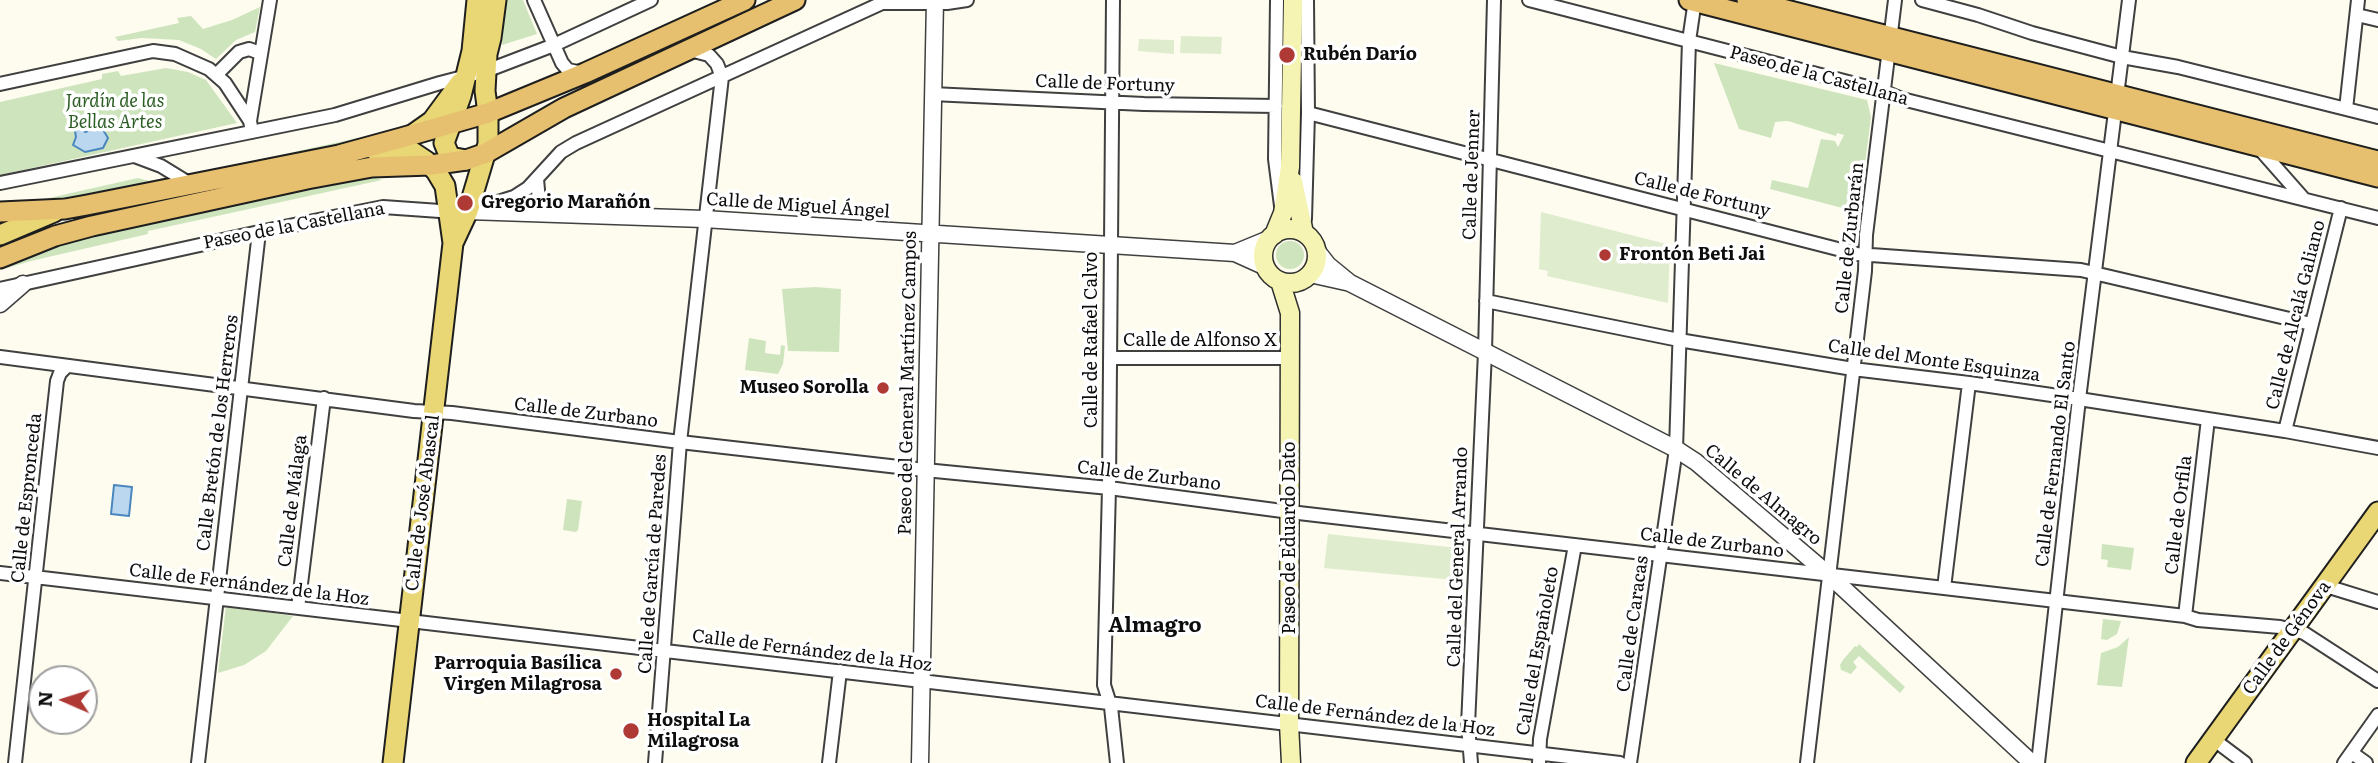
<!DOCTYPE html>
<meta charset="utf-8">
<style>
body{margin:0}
#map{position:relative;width:2378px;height:763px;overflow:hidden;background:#fdfcef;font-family:Literata,serif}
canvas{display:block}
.north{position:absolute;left:28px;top:665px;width:70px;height:70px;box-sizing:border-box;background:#fff;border:2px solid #9e9e9e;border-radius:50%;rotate:273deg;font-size:19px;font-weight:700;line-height:28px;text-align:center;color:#0d0d0d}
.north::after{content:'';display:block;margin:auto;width:24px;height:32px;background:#ae3935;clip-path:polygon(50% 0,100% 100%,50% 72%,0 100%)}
</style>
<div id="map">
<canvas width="2378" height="763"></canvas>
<div class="north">N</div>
</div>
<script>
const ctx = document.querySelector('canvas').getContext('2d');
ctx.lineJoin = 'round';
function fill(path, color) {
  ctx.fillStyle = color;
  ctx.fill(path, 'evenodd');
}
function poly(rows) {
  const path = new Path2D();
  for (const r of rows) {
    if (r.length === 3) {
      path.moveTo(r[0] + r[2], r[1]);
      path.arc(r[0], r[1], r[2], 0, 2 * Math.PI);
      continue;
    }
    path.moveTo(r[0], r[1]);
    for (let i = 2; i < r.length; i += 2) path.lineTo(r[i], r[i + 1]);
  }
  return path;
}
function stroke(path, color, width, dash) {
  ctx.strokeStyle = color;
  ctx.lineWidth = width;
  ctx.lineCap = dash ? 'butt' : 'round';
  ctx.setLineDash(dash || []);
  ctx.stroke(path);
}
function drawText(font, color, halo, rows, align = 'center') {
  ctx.font = font + ' Literata,serif';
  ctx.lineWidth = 7;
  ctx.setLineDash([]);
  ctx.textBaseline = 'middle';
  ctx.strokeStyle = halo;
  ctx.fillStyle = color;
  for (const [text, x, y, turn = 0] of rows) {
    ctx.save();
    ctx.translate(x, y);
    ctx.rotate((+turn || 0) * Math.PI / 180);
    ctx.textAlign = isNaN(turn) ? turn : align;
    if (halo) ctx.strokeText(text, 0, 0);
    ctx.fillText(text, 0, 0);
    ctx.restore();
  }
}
fill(poly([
 [504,0,523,0,537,34,502,45],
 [260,7,255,32,236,40,216,59,201,49,179,40,142,38,118,41,115,37,179,23,177,18,191,16,203,29,232,20],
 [1714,63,1867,100,1871,117,1855,242,1845,239,1850,210,1770,189,1772,180,1808,188,1821,139,1835,141,1838,147,1844,135,1837,133,1836,136,1788,121,1775,122,1771,138,1739,129],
 [166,68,188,72,206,80,237,123,0,175,0,102,102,79,102,74,118,71,121,76],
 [390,131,390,135,201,175,192,174],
 [368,176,382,180,148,231,148,234,31,261,4,269,50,247,69,242,207,209],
 [169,177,172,179,66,200,40,200,138,178,149,181],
 [1290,255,14],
 [815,287,841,289,839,352,788,351,782,289],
 [749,338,766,341,765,353,780,355,781,345,785,346,783,364,778,374,745,370],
 [567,499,582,501,578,530,576,532,563,530],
 [2102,544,2134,548,2131,570,2107,567,2108,560,2101,559],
 [226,606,293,616,266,651,244,665,218,673],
 [2103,619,2121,621,2117,634,2107,640,2101,639],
 [2129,637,2122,687,2097,685,2101,653,2118,647],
 [1859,644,1905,687,1900,693,1859,656,1853,662,1857,667,1851,674,1841,670,1840,665,1843,660,1855,646,1857,647]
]), '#cee4bd');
fill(poly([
 [1181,36,1222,37,1221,54,1180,53],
 [1139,39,1174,40,1174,54,1138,51],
 [1541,212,1670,245,1668,303,1547,276,1548,271,1539,269],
 [1328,534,1458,548,1455,580,1324,568]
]), '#dfeccd');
const water = poly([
 [94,117,99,118,103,123,102,128,108,138,103,148,85,152,73,145,76,137,75,131,80,126,85,132,91,130,94,117],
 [114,485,132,487,129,516,111,514,114,485]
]);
fill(water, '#bad7ef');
stroke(water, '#4986be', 2);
const minor = poly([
 [534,0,562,63,568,70,583,73],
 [1113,0,1109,488,1104,685,1111,707,1117,763],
 [1277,0,1275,159,1281,206],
 [1529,0,1883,91,1902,99,2378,218],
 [1922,0,1978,15,2032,33,2122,57,2178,67,2378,117],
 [2357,15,2378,20],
 [218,77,220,71,239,52,249,49,260,53],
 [0,84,153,51,175,54,209,69,225,83,250,121,252,132],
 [932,94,1144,104,1276,106],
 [2346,109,2358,0],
 [1308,113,1857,254,2081,270,2311,324],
 [250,121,270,0],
 [2258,147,2303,198],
 [137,157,161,166,192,185],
 [537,179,539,201,563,212],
 [0,183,335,115,440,83,486,71,554,45,651,0],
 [479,208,514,197,528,188,561,152,576,143,882,3,947,3,967,0],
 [1305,219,1308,113,1307,0],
 [0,289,259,232,383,207,454,212],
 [1486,301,1679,340,1853,369,1969,383,2079,399,2285,431,2378,448],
 [0,357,414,411,452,413,680,442,925,470,1109,488,1290,512,2185,616,2198,620,2280,627,2304,633,2378,681],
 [1110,358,1290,358],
 [2285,431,2341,208],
 [0,573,1620,763],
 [2326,586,2378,602],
 [1944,588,1969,383],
 [298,608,324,398],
 [2185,616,2208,419],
 [2213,739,2245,763],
 [2352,753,2366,763],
 [15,763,57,381,60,373,67,366],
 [198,763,259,232],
 [655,763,680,442,722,77,717,64,709,55,690,50],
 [829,763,840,671],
 [1471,763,1468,725,1485,352,1494,0],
 [1539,763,1540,739,1575,545],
 [1630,763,1676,449,1689,41,1695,0],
 [1807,763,1865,271,1866,235,1895,0],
 [2038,763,2079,399,2129,0],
 [2344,763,2378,715]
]);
const tertiary = poly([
 [468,211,704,219,1235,253,1266,267],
 [1317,251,1328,265,1350,283,1676,449,1696,462,1829,575,2032,763],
 [1235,253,1269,239],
 [1310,274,1346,282],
 [0,304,23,284],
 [920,763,935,0]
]);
const secondary = poly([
 [1293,181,1304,233],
 [1290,256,27],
 [1274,235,1283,213,1290,167,1293,0],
 [1280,281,1290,313,1289,724,1291,763]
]);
const primary = poly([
 [415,133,432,121,460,83],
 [375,150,398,148,411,151,426,161,436,171,445,186,453,243,393,763],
 [466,160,450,157,444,143,461,96,472,51,477,0],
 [0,235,54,212],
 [453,243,468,211,488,144,488,113,485,91,487,54,491,38,496,0],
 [2196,763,2378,512]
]);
const trunk = poly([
 [1689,0,2378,177],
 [1747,0,2378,161],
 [0,212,65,209,87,205,339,155,401,138,488,113,585,73,745,0],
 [0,258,55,236,92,226,307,179,372,167,431,165,466,160,486,153,564,108,795,0]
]);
stroke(minor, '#404040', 16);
stroke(tertiary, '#404040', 19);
stroke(secondary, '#2f2f2f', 21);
stroke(primary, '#1e1e1e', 23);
stroke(trunk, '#1e1e1e', 23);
stroke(minor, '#fff', 12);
stroke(tertiary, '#fff', 16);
stroke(secondary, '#f6f4b2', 18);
stroke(primary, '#e9d674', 19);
stroke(trunk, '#e6c06e', 19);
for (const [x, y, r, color] of [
 [1287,55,9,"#ae3935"],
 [465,203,9,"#ae3935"],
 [1605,255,7,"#ae3935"],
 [883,388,7,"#ae3935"],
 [616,674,7,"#ae3935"],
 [631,731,9,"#ae3935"]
]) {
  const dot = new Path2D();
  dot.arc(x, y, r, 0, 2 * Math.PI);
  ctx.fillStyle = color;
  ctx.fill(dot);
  stroke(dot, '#fff', 2.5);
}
drawText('bold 18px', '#0d0d0d', '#fff', [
 ["Rubén Darío",1303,55],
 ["Gregorio Marañón",481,203],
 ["Frontón Beti Jai",1619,255],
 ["Museo Sorolla",869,388,"right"],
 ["Parroquia Basílica",602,664,"right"],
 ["Virgen Milagrosa",602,685,"right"],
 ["Hospital La",647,721],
 ["Milagrosa",647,742]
], 'left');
drawText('18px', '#0d0d0d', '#fff', [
 ["Paseo de la Castellana",1819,76,15],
 ["Calle de Fortuny",1105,84,2],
 ["Calle de Jenner",1472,175,-88],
 ["Calle de Fortuny",1702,195,14],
 ["Calle de Miguel Ángel",798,206,4],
 ["Paseo de la Castellana",294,226,-11],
 ["Calle de Zurbarán",1850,238,-84],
 ["Calle de Alcalá Galiano",2296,315,-76],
 ["Calle de Rafael Calvo",1092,340,-90],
 ["Calle de Alfonso X",1200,341],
 ["Calle del Monte Esquinza",1934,361,8],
 ["Paseo del General Martínez Campos",908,383,-89],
 ["Calle de Zurbano",586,413,7],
 ["Calle Bretón de los Herreros",218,433,-83],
 ["Calle de Fernando El Santo",2056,454,-83],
 ["Calle de Zurbano",1149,476,7],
 ["Calle de Almagro",1763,495,40],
 ["Calle de Espronceda",27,498,-84],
 ["Calle de Málaga",293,501,-83],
 ["Calle de José Abascal",423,503,-83],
 ["Calle de Orfila",2179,515,-83],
 ["Paseo de Eduardo Dato",1290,538,-90],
 ["Calle de Zurbano",1712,543,7],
 ["Calle del General Arrando",1458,557,-88],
 ["Calle de García de Paredes",653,564,-86],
 ["Calle de Fernández de la Hoz",249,585,7],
 ["Calle de Caracas",1633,624,-82],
 ["Calle de Génova",2287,638,-54],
 ["Calle de Fernández de la Hoz",812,651,7],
 ["Calle del Españoleto",1538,651,-80],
 ["Calle de Fernández de la Hoz",1375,716,7]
]);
drawText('italic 18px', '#2c5e25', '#fff', [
 ["Jardín de las",115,102],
 ["Bellas Artes",115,123]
]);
drawText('bold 21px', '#0d0d0d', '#fff', [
 ["Almagro",1155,626]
]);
</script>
